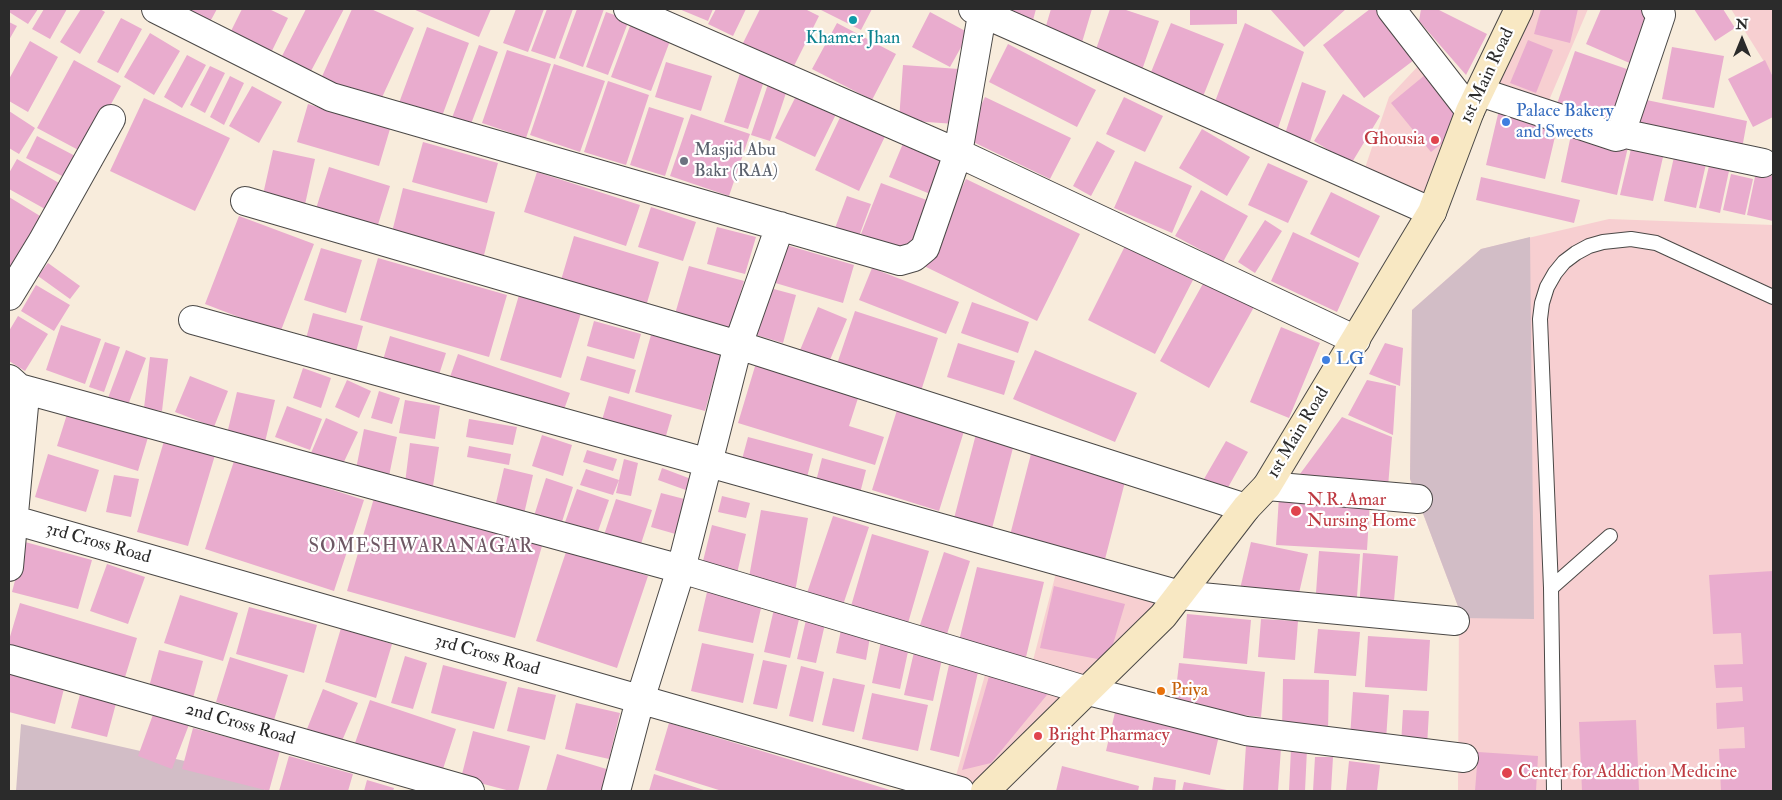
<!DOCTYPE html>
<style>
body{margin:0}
#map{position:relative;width:1782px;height:800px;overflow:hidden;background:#f8ecdc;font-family:"IM FELL Double Pica",serif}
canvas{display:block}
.frame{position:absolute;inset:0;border:10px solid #2b2b2b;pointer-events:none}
.north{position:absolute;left:1717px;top:15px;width:50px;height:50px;-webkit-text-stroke:4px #fff;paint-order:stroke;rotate:0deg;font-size:14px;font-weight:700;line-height:20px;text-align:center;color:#2b2b2b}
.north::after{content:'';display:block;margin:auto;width:18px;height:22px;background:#2b2b2b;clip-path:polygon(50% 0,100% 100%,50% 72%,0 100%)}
</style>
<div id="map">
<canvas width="1782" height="800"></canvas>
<div class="frame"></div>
<div class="north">N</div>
</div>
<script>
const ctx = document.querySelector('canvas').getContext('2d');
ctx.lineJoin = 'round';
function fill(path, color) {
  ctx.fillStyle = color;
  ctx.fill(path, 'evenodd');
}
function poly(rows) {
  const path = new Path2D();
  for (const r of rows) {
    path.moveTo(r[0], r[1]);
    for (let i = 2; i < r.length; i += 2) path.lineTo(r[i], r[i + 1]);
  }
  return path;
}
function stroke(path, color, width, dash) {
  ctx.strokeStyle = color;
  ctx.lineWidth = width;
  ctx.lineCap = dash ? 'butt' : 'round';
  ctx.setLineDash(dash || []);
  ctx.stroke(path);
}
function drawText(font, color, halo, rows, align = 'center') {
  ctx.font = font + ' "IM FELL Double Pica",serif';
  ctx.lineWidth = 4.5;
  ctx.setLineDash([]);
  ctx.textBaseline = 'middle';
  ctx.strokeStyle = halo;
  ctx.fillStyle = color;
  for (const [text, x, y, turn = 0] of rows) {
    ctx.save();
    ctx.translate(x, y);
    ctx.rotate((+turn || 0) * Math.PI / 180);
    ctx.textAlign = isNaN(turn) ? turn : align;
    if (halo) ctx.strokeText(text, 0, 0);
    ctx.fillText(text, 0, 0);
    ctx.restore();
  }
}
fill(poly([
 [1532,9,1588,9,1547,105,1496,86],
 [1731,9,1773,9,1773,76],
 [1420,64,1464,113,1429,205,1364,171,1389,97],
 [1609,219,1773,225,1773,791,1458,791,1459,609,1410,479,1412,310,1481,249],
 [1056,573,1167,603,1087,682,1032,664],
 [987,668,1075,691,979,784,955,779]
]), '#f7cfd1');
fill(poly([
 [1530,237,1534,619,1459,618,1459,609,1410,479,1412,310,1481,249],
 [21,724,260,778,265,791,16,791]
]), '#d2bdc6');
fill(poly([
 [9,9,38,9,28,24,9,12],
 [44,9,67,9,50,39,32,29],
 [81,9,100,9,105,12,80,54,60,42],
 [164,9,217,9,205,31],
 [242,9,269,9,288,18,267,61,226,41],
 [306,9,344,9,311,71,282,56],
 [352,9,371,9,414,28,378,106,320,81],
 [413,9,491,9,479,37],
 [516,9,544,9,528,52,503,43],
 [547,9,573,9,555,59,531,51],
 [577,9,604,9,583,67,559,58],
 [679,9,713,9,708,21],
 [716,9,746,9,733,36,708,24],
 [760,9,805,9,819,16,792,70,742,45],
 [819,9,872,9,861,30],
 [1001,9,1036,9,1032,24],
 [1051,9,1092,9,1080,49,1042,39],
 [1110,9,1123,9,1159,21,1142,70,1094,55],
 [1190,9,1237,9,1237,24,1190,25],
 [1270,9,1346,9,1304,47],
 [1370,9,1380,9,1418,57,1364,98,1323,45],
 [1421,9,1437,9,1487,34,1466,75,1419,21],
 [1541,9,1578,9,1570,43,1534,34],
 [1601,9,1655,9,1641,68,1586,44],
 [1694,9,1723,9,1735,28,1715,41],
 [606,12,629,20,608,75,586,67],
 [930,12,969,33,950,67,912,47],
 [121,18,142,29,118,73,97,62],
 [9,22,17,26,9,40],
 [837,23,896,54,872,100,812,69],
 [1171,23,1224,44,1200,104,1147,82],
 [1245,23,1304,52,1275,137,1211,112],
 [630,26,670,41,651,91,611,77],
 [427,27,469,43,441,119,399,103],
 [150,33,180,51,154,95,124,77],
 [1528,40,1553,50,1536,93,1510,83],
 [30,41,58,57,28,112,9,101,9,79],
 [1008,44,1096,90,1077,127,989,82],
 [479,45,498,52,468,132,449,126],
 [1672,47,1724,56,1714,108,1662,99],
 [507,50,551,64,526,138,482,123],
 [1575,51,1644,75,1626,128,1557,104],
 [187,55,206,65,182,108,164,97],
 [74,60,121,86,84,153,37,128],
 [1765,60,1773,77,1773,117,1753,127,1728,79],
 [666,62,712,76,701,111,655,97],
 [554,64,605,81,580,152,530,135],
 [903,65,959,69,955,124,899,120],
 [210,66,225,73,205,113,190,105],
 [742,67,766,75,748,129,724,122],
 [1425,75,1466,124,1431,152,1391,103],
 [230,76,244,83,224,125,210,117],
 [770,78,789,84,770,141,751,135],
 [608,81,649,95,626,165,584,152],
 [1302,82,1326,91,1308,148,1283,140],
 [252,86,282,102,259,143,229,126],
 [800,88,839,108,815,157,775,138],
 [1343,94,1380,116,1351,164,1314,141],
 [985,97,1071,138,1050,179,965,138],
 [1124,97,1163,116,1145,152,1106,134],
 [144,98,230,138,195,211,110,171],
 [1637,98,1747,121,1741,154,1631,132],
 [308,104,390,129,379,166,297,142],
 [649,107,684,118,665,176,630,165],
 [844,109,888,130,859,191,815,170],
 [1499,110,1558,124,1545,179,1486,165],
 [9,111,35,128,19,154,9,148],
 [691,114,750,134,729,196,670,176],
 [1202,129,1250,157,1227,196,1179,168],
 [1571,135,1628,147,1617,195,1561,182],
 [37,136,79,158,68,179,26,158],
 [904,141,950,159,935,196,889,177],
 [1097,141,1115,151,1091,196,1073,186],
 [423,142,498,163,487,203,412,182],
 [1631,149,1663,157,1653,201,1620,195],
 [273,150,315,159,304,209,262,199],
 [1674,157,1706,164,1696,208,1664,201],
 [17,159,59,183,45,209,9,189,9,173],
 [1135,161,1192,186,1172,233,1114,208],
 [1268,163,1308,181,1288,223,1248,205],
 [1709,166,1729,171,1720,213,1699,208],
 [329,167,390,186,376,231,315,212],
 [537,172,640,205,626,246,524,212],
 [1756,172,1773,176,1773,221,1747,215],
 [1731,174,1753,179,1745,215,1723,210],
 [1481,177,1580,200,1574,223,1476,200],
 [966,179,1080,234,1037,321,924,266],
 [881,183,932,202,912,253,861,234],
 [403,188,495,212,482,263,390,240],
 [1201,190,1248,216,1223,262,1175,236],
 [1331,192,1380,216,1359,258,1310,234],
 [847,196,871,204,858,239,834,231],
 [9,197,45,219,12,271,9,269],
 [651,207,696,222,683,261,638,247],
 [239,216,314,244,280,333,205,304],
 [1265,220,1282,231,1255,273,1238,262],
 [717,227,756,237,745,274,707,264],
 [1293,232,1359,263,1337,312,1271,281],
 [574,236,659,262,644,313,559,287],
 [783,244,854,265,843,303,772,282],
 [1125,246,1193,280,1155,354,1088,320],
 [321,248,362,260,346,313,304,300],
 [378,258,507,295,489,357,360,320],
 [48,263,80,286,70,299,38,276],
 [689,266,744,281,730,329,675,314],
 [872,268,959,302,946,334,859,300],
 [1205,280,1254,307,1209,388,1160,361],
 [36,285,70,305,54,331,21,311],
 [770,288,796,295,783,343,756,335],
 [519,295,581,313,561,378,500,360],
 [972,302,1029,322,1018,353,961,333],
 [818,307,847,319,827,367,798,355],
 [855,311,938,338,921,391,837,364],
 [313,313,363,326,354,359,304,346],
 [18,316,48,334,25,371,9,361,9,331],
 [594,321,641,334,634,359,587,346],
 [61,325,101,339,85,384,46,370],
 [1281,327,1320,343,1289,418,1250,402],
 [651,335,721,354,705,411,635,392],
 [390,336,446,353,436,384,381,367],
 [105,342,120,347,104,392,89,387],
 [958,343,1015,361,1004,395,947,377],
 [1385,343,1403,348,1400,386,1369,374],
 [126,350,146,358,128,405,108,398],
 [1035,350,1137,393,1115,442,1013,399],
 [458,354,570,393,562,415,450,377],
 [587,356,636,370,629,394,580,380],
 [150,357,168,359,162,411,144,408],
 [756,363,859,395,849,426,884,437,875,465,738,423],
 [303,368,331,378,321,408,293,398],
 [190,376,228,391,214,427,175,412],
 [347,380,371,391,359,418,335,407],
 [1367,380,1396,386,1393,435,1348,415],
 [379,391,400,398,392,424,371,418],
 [237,392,275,400,265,442,227,434],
 [609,396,672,415,663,446,600,427],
 [405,400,440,406,435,439,399,433],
 [287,406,322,419,310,450,275,437],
 [898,407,965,428,939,511,872,490],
 [69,408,149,434,138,471,57,446],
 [1342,417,1392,437,1388,487,1297,478],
 [326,418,358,432,342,466,311,453],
 [469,419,517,427,513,445,466,437],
 [364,429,397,437,389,476,356,469],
 [976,434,1014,444,989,540,951,530],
 [542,435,572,445,563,476,532,466],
 [748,437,813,454,806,481,741,463],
 [164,441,215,455,188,546,137,532],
 [1226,441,1248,452,1226,491,1204,479],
 [410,443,439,447,433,486,405,483],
 [469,446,511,454,509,465,467,457],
 [587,450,617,459,613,471,583,462],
 [1032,450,1127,474,1104,563,1009,539],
 [48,454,99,470,86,512,35,497],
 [235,458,364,500,334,591,205,549],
 [822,458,866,470,859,497,815,485],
 [624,459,638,463,631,496,616,493],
 [504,468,533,475,524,514,495,507],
 [662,468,699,482,694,493,658,480],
 [586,469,619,480,613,495,580,485],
 [114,475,139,479,131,517,106,512],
 [546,478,573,487,561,525,534,516],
 [577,489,609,500,596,537,564,525],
 [661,493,696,502,686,537,651,527],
 [722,496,750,503,746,518,718,512],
 [1279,496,1370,501,1367,550,1276,545],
 [374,498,542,546,515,638,347,591],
 [616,499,652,510,640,547,604,535],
 [761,510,808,518,795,592,748,583],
 [833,516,869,527,843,605,807,593],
 [712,525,746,534,736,578,701,569],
 [872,534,929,551,906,630,849,613],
 [25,542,92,560,78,609,12,592],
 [1251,542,1308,554,1297,602,1240,589],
 [567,549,648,576,617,668,536,641],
 [1319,551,1360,554,1356,610,1315,607],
 [944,552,970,561,947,634,920,625],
 [1363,553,1398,556,1393,612,1359,609],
 [107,564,145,577,128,624,90,611],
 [977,567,1044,582,1026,657,959,641],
 [1773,571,1773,791,1721,791,1719,749,1745,748,1744,727,1717,729,1716,703,1743,701,1742,687,1716,688,1714,665,1743,664,1741,633,1713,634,1709,575],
 [1054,586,1125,604,1108,661,1040,648],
 [707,592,762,604,753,643,698,631],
 [180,595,238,613,223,661,164,643],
 [20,603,137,638,122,687,9,653,9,640],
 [249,607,317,625,304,673,236,654],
 [774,609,800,615,790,658,764,652],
 [1187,614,1251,620,1247,664,1183,658],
 [1261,619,1298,621,1295,660,1258,657],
 [806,620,825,624,816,663,797,659],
 [341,628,392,644,376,698,325,682],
 [1318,629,1360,632,1356,676,1314,673],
 [841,630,870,637,866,660,836,653],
 [1368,636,1430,640,1427,691,1365,687],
 [881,641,909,647,900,689,872,683],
 [702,643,754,654,743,703,691,691],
 [159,650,203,661,193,698,149,687],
 [914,652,942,659,933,701,904,695],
 [405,656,427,663,413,709,391,703],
 [230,657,288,675,274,720,216,702],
 [763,660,787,665,777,709,753,704],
 [1179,663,1265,672,1261,717,1174,708],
 [443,665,507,682,494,729,431,713],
 [949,665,978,672,959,757,930,750],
 [801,666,824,672,813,722,789,716],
 [11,667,66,681,55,724,9,712,9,676],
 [990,673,1051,690,991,763,962,770],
 [833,678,865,685,854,732,822,725],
 [1283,679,1329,680,1328,732,1282,730],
 [82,687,118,696,107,737,71,728],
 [518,687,556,695,545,740,507,731],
 [323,689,358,703,339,748,305,734],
 [1353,692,1389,695,1386,740,1350,738],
 [872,693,928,705,918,751,862,739],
 [370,700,456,729,442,772,355,743],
 [576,703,620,713,609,759,565,749],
 [1116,708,1220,731,1210,775,1106,751],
 [155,709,190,722,172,769,138,756],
 [1403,710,1429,711,1427,746,1401,745],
 [1636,720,1639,791,1582,791,1579,722],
 [669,723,841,775,890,790,890,791,722,791,655,770],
 [193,728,280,751,269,791,182,769],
 [473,731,530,746,518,791,510,791,461,778],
 [1246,745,1281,748,1278,791,1243,791],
 [1291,749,1307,749,1305,791,1289,791],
 [1478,752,1538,756,1536,791,1475,791],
 [557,754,613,771,607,791,546,791],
 [289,756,353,774,348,791,279,791],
 [1315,757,1333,757,1331,791,1313,791],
 [1349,761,1380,765,1377,791,1346,791],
 [1062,766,1139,786,1138,791,1056,791],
 [654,774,707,791,649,791],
 [1154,777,1176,780,1175,791,1152,791],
 [367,780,394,788,393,791,364,791],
 [1184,782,1227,790,1227,791,1182,791]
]), '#e9acce');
const lane = poly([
 [1551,588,1610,536],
 [1554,791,1551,588,1540,319,1542,303,1547,287,1555,273,1564,262,1576,253,1589,246,1603,242,1631,239,1656,243,1773,297]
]);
const street = poly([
 [156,9,331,97,900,261,914,257,925,248,958,153,1356,340],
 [628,9,958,153,983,9],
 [973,9,1432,212],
 [1391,9,1470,111],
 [1480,92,1616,137,1620,136,1661,15,1660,11,1656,9],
 [1621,133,1763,163],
 [245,201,738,345,1246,508],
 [9,296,42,242,111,119],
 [193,320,709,463,1180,595,1455,621],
 [9,379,19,388,681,569,1088,691,1246,731,1464,758],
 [1267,486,1418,499],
 [14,520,960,791],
 [9,567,24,406,19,388],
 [9,659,470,791],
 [616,791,640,700,681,569,738,345,780,226]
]);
const secondary = poly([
 [985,791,1163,616,1246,508,1267,486,1432,212,1470,111,1519,9]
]);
stroke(lane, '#4a4846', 16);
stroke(street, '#4a4846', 30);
stroke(secondary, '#4a4846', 30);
stroke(lane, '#fff', 14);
stroke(street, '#fff', 28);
stroke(secondary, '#f8e8c3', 28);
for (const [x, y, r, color] of [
 [853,20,5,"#0f9aa8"],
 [1506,122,5,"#3f7fe0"],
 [1435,140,5,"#e0444e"],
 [684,161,5,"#6b7280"],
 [1326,360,5,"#3f7fe0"],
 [1296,511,6,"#e0444e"],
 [1161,691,5,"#e8710a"],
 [1038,736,5,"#e0444e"],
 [1507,773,6,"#e0444e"]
]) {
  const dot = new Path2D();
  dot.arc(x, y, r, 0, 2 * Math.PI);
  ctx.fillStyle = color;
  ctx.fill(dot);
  stroke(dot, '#fff', 2);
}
drawText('18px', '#0d838f', '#fff', [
 ["Khamer Jhan",853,39]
]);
drawText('18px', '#2b2b2b', '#fff', [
 ["1st Main Road",1488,76,-65],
 ["1st Main Road",1299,433,-59],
 ["3rd Cross Road",98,544,16],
 ["3rd Cross Road",487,656,16],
 ["2nd Cross Road",240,725,16]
]);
drawText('18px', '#366cbe', '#fff', [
 ["Palace Bakery",1516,112],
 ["and Sweets",1516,133],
 ["LG",1336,360]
], 'left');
drawText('18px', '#be3a42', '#fff', [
 ["Ghousia",1425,140,"right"],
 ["N.R. Amar",1307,501],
 ["Nursing Home",1307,522],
 ["Bright Pharmacy",1048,736],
 ["Center for Addiction Medicine",1518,773]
], 'left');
drawText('18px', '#5b616d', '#fff', [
 ["Masjid Abu",694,151],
 ["Bakr (RAA)",694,172]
], 'left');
drawText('18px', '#c56008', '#fff', [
 ["Priya",1171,691]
], 'left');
ctx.letterSpacing = '1px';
drawText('19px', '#6e5864', '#fff', [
 ["SOMESHWARANAGAR",421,548]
]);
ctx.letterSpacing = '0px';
</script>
